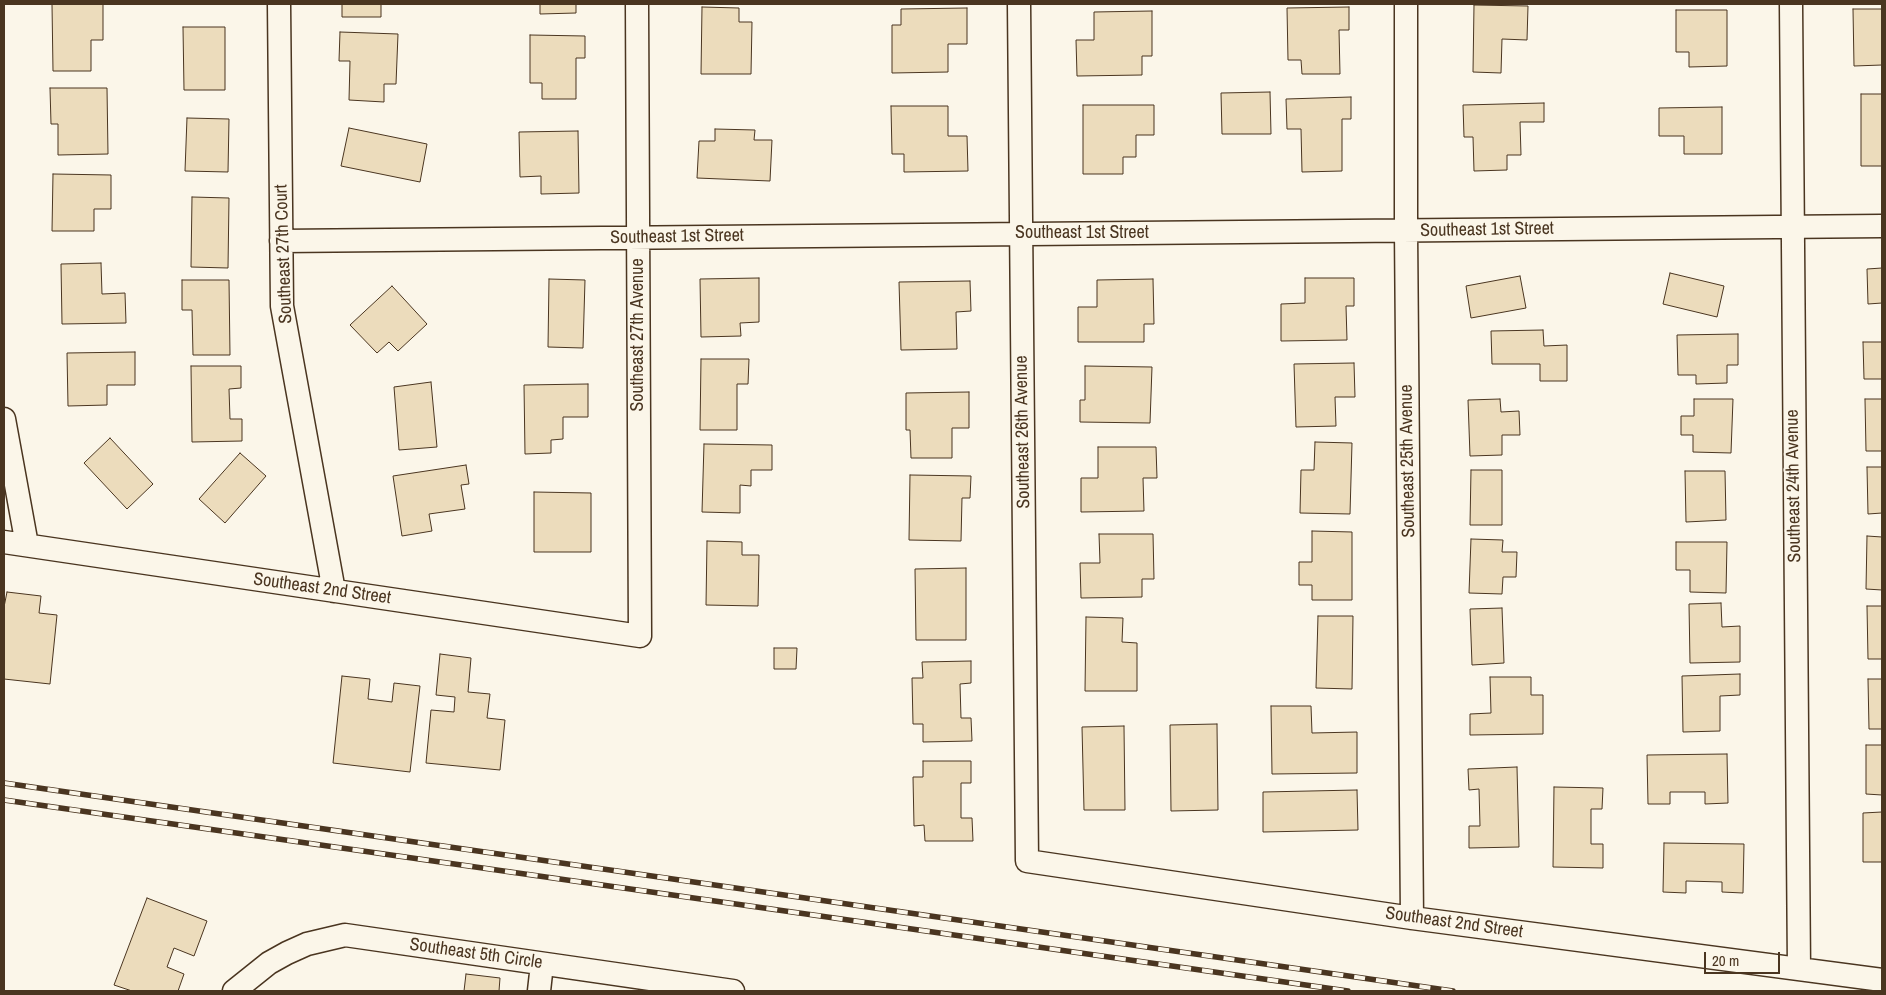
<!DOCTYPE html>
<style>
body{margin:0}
#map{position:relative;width:1886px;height:995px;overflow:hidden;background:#fbf6e9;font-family:"Archivo Narrow",sans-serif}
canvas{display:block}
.frame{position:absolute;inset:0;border:5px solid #4a3520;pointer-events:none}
.scale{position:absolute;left:1704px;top:952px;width:76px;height:22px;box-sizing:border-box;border:2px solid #4a3520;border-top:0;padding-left:6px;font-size:15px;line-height:18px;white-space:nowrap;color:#4a3520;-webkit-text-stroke:4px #fbf6e9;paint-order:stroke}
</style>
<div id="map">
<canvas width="1886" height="995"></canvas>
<div class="frame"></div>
<div class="scale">20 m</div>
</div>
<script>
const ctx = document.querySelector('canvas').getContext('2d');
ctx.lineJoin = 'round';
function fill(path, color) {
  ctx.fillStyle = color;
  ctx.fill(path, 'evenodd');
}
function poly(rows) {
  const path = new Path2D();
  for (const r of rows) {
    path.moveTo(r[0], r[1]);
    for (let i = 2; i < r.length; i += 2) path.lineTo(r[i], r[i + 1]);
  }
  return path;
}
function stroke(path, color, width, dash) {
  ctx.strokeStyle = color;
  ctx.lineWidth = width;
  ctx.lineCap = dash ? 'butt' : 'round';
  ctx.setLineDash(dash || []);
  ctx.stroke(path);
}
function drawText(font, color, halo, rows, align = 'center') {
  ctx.font = font + ' "Archivo Narrow",sans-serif';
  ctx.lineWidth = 4;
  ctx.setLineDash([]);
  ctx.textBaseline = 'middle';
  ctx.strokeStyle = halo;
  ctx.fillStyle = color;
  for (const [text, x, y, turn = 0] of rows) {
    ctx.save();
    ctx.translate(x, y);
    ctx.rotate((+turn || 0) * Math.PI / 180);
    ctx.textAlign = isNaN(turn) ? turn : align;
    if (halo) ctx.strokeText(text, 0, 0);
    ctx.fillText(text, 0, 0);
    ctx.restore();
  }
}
const building = poly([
 [52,4,103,4,103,40,91,40,91,71,53,71,52,4],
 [342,4,381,4,381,17,342,17,342,4],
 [540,4,576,4,576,13,540,14,540,4],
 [1474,5,1528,6,1527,40,1502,39,1501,73,1473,72,1474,5],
 [702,7,739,8,739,22,752,22,751,74,701,74,702,7],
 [1349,7,1349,30,1339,30,1340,74,1302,74,1301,60,1288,60,1287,8,1349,7],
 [967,8,967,44,948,44,948,72,892,73,892,25,901,25,901,9,967,8],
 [1853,9,1882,9,1882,65,1854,66,1853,9],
 [1676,10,1727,10,1727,66,1689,67,1689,52,1676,52,1676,10],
 [1152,11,1152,56,1142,56,1142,75,1077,76,1076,40,1094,40,1094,12,1152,11],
 [183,27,225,27,225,90,184,90,183,27],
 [340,32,398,34,396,84,384,84,384,102,349,100,350,61,339,61,340,32],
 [530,35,585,36,585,58,576,58,576,99,542,99,542,83,530,83,530,35],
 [50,88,107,88,108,154,58,155,58,124,51,124,50,88],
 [1270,92,1271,134,1222,134,1221,93,1270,92],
 [1861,94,1882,94,1882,166,1861,166,1861,94],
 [1351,97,1351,119,1342,119,1342,171,1302,172,1301,129,1287,129,1286,99,1351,97],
 [1544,103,1544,122,1520,122,1521,155,1507,155,1507,170,1474,171,1473,137,1464,137,1463,105,1544,103],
 [1083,105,1154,105,1154,135,1136,135,1136,157,1123,157,1123,174,1083,174,1083,105],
 [891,106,948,106,948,136,967,136,968,171,904,172,904,154,892,154,891,106],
 [1722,107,1722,154,1684,154,1684,136,1659,136,1659,108,1722,107],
 [187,118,229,119,228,172,185,171,187,118],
 [349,128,427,144,420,182,341,166,349,128],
 [715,129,755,130,754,140,772,140,770,181,697,178,699,141,715,141,715,129],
 [578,131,579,193,541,194,541,176,520,177,519,132,578,131],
 [53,174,111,175,111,209,94,209,94,231,52,231,53,174],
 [192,197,229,198,228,268,191,267,192,197],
 [101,263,102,294,125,293,126,323,62,324,61,264,101,263],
 [1882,268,1882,303,1868,304,1867,269,1882,268],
 [1670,273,1724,286,1717,317,1663,304,1670,273],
 [1520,276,1526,308,1471,318,1466,286,1520,276],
 [759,278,759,322,740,323,741,336,701,337,700,279,759,278],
 [1305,278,1354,278,1354,306,1346,306,1347,340,1281,341,1281,304,1305,303,1305,278],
 [549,279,585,280,583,348,548,347,549,279],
 [1153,279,1154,324,1144,324,1144,342,1078,342,1078,307,1097,307,1097,280,1153,279],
 [182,280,229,280,230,355,193,355,192,310,182,310,182,280],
 [970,281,971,311,956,312,957,349,901,350,899,282,970,281],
 [392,286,427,324,398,351,389,342,377,353,350,325,392,286],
 [1543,330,1544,346,1567,345,1567,381,1540,381,1540,364,1492,364,1491,331,1543,330],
 [1738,334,1738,365,1727,365,1727,383,1696,384,1696,375,1678,375,1677,335,1738,334],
 [1863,342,1882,342,1882,379,1864,379,1863,342],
 [135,352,135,385,107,385,107,405,68,406,67,353,135,352],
 [701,359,749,359,748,384,737,384,737,430,700,430,701,359],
 [1354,363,1355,397,1335,397,1336,426,1296,427,1294,364,1354,363],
 [191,366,241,366,241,388,229,389,230,419,242,419,242,441,192,442,191,366],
 [1085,366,1152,367,1150,423,1080,422,1080,400,1085,400,1085,366],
 [431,382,437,447,399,450,394,387,431,382],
 [588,384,588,417,563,417,563,439,551,440,551,453,525,454,524,385,588,384],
 [969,392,969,428,952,428,952,458,911,458,910,430,906,430,906,393,969,392],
 [1500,399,1501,412,1519,411,1520,435,1502,435,1502,455,1470,456,1468,400,1500,399],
 [1694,399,1733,399,1731,453,1693,452,1693,435,1681,435,1681,416,1694,416,1694,399],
 [1865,399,1882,399,1882,451,1866,451,1865,399],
 [110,438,153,484,127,509,84,463,110,438],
 [1315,442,1352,443,1350,514,1300,513,1301,470,1314,470,1315,442],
 [704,444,772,445,772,470,751,470,751,486,740,485,740,513,702,512,704,444],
 [1098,447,1156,447,1157,478,1143,478,1144,511,1081,512,1081,478,1098,478,1098,447],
 [240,453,266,476,225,523,199,499,240,453],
 [466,465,469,484,461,485,465,509,429,514,432,531,402,536,393,476,466,465],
 [1867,467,1882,467,1882,513,1868,514,1867,467],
 [1471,470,1502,470,1502,525,1470,525,1471,470],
 [1685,471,1725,471,1726,520,1686,522,1685,471],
 [910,475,971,476,970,498,962,498,961,541,909,540,910,475],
 [534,492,591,493,591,552,534,552,534,492],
 [1312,531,1352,532,1352,600,1312,600,1312,585,1299,585,1299,562,1312,562,1312,531],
 [1099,534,1153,534,1154,579,1142,579,1142,597,1081,598,1080,563,1100,563,1099,534],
 [1867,536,1882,537,1882,590,1866,589,1867,536],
 [1471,539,1503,540,1502,552,1517,552,1516,577,1503,577,1502,594,1469,593,1471,539],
 [707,541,742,542,742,555,759,555,758,606,706,605,707,541],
 [1676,542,1727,542,1726,593,1690,592,1690,570,1676,570,1676,542],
 [966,568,966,640,916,640,915,569,966,568],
 [7,592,41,596,39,613,57,615,50,684,4,679,4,607,7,592],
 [1721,603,1722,627,1740,626,1740,662,1690,663,1689,604,1721,603],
 [1867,606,1882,606,1882,659,1868,659,1867,606],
 [1502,608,1504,663,1472,665,1470,609,1502,608],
 [1318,616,1353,616,1352,689,1316,688,1318,616],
 [1086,617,1123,618,1122,642,1137,643,1137,691,1085,691,1086,617],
 [774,648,797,648,796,669,774,669,774,648],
 [440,654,471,658,468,692,490,694,487,718,505,720,500,770,426,763,431,710,454,712,455,697,436,695,440,654],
 [971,661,971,683,960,684,961,718,971,718,972,741,923,742,923,724,913,724,912,678,923,678,922,662,971,661],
 [1740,674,1740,695,1720,696,1720,731,1683,732,1682,676,1740,674],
 [342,676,370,679,368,699,392,702,394,683,420,686,410,772,333,763,342,676],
 [1490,677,1531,677,1531,695,1543,695,1543,734,1470,735,1470,714,1491,713,1490,677],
 [1868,679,1882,679,1882,729,1869,729,1868,679],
 [1271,706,1311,706,1312,733,1357,732,1357,773,1272,774,1271,706],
 [1217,724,1218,810,1171,811,1170,725,1217,724],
 [1124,726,1125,810,1084,810,1082,727,1124,726],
 [1866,745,1882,745,1882,795,1866,794,1866,745],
 [1727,754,1728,803,1705,804,1705,792,1670,792,1670,804,1648,804,1647,755,1727,754],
 [923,761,971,761,971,783,961,783,961,818,972,818,973,841,925,841,924,825,914,826,913,777,923,777,923,761],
 [1517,767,1519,847,1469,848,1469,826,1480,826,1479,789,1469,790,1468,769,1517,767],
 [1554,787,1603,788,1602,809,1591,809,1591,844,1603,844,1603,868,1553,867,1554,787],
 [1357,790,1358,830,1263,832,1263,792,1357,790],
 [1882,812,1882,862,1863,862,1863,813,1882,812],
 [1664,843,1744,844,1743,893,1722,892,1722,882,1686,881,1686,893,1663,892,1664,843],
 [147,898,207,921,194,956,174,948,167,967,184,974,178,991,132,991,114,985,147,898],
 [466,974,500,978,499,991,464,991,466,974]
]);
fill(building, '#ecdcbc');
stroke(building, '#4a3520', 1);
const street = poly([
 [279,4,282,306,334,591],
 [1019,4,1027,861,1412,918,1882,980],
 [1406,4,1406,231,1412,918],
 [1791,4,1799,968],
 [281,241,1882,226],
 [4,419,27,545],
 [4,542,640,636,637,4],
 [234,991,269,963,287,953,307,944,345,935,733,991],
 [539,991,542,964]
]);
stroke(street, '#4a3520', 25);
stroke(street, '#fbf6e9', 22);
const rail = poly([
 [4,783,1453,991],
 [4,800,1348,991]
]);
stroke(rail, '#4a3520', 5.5);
stroke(rail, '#fbf6e9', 4, [11]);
drawText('18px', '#4a3520', '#fbf6e9', [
 ["Southeast 1st Street",1487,230,-1],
 ["Southeast 1st Street",1082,233],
 ["Southeast 1st Street",677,237,-1],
 ["Southeast 27th Court",284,254,-92],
 ["Southeast 27th Avenue",638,335,-90],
 ["Southeast 26th Avenue",1023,432,-91],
 ["Southeast 25th Avenue",1408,461,-91],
 ["Southeast 24th Avenue",1794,486,-91],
 ["Southeast 2nd Street",322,589,8],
 ["Southeast 2nd Street",1454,923,8],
 ["Southeast 5th Circle",476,954,8]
]);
</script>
